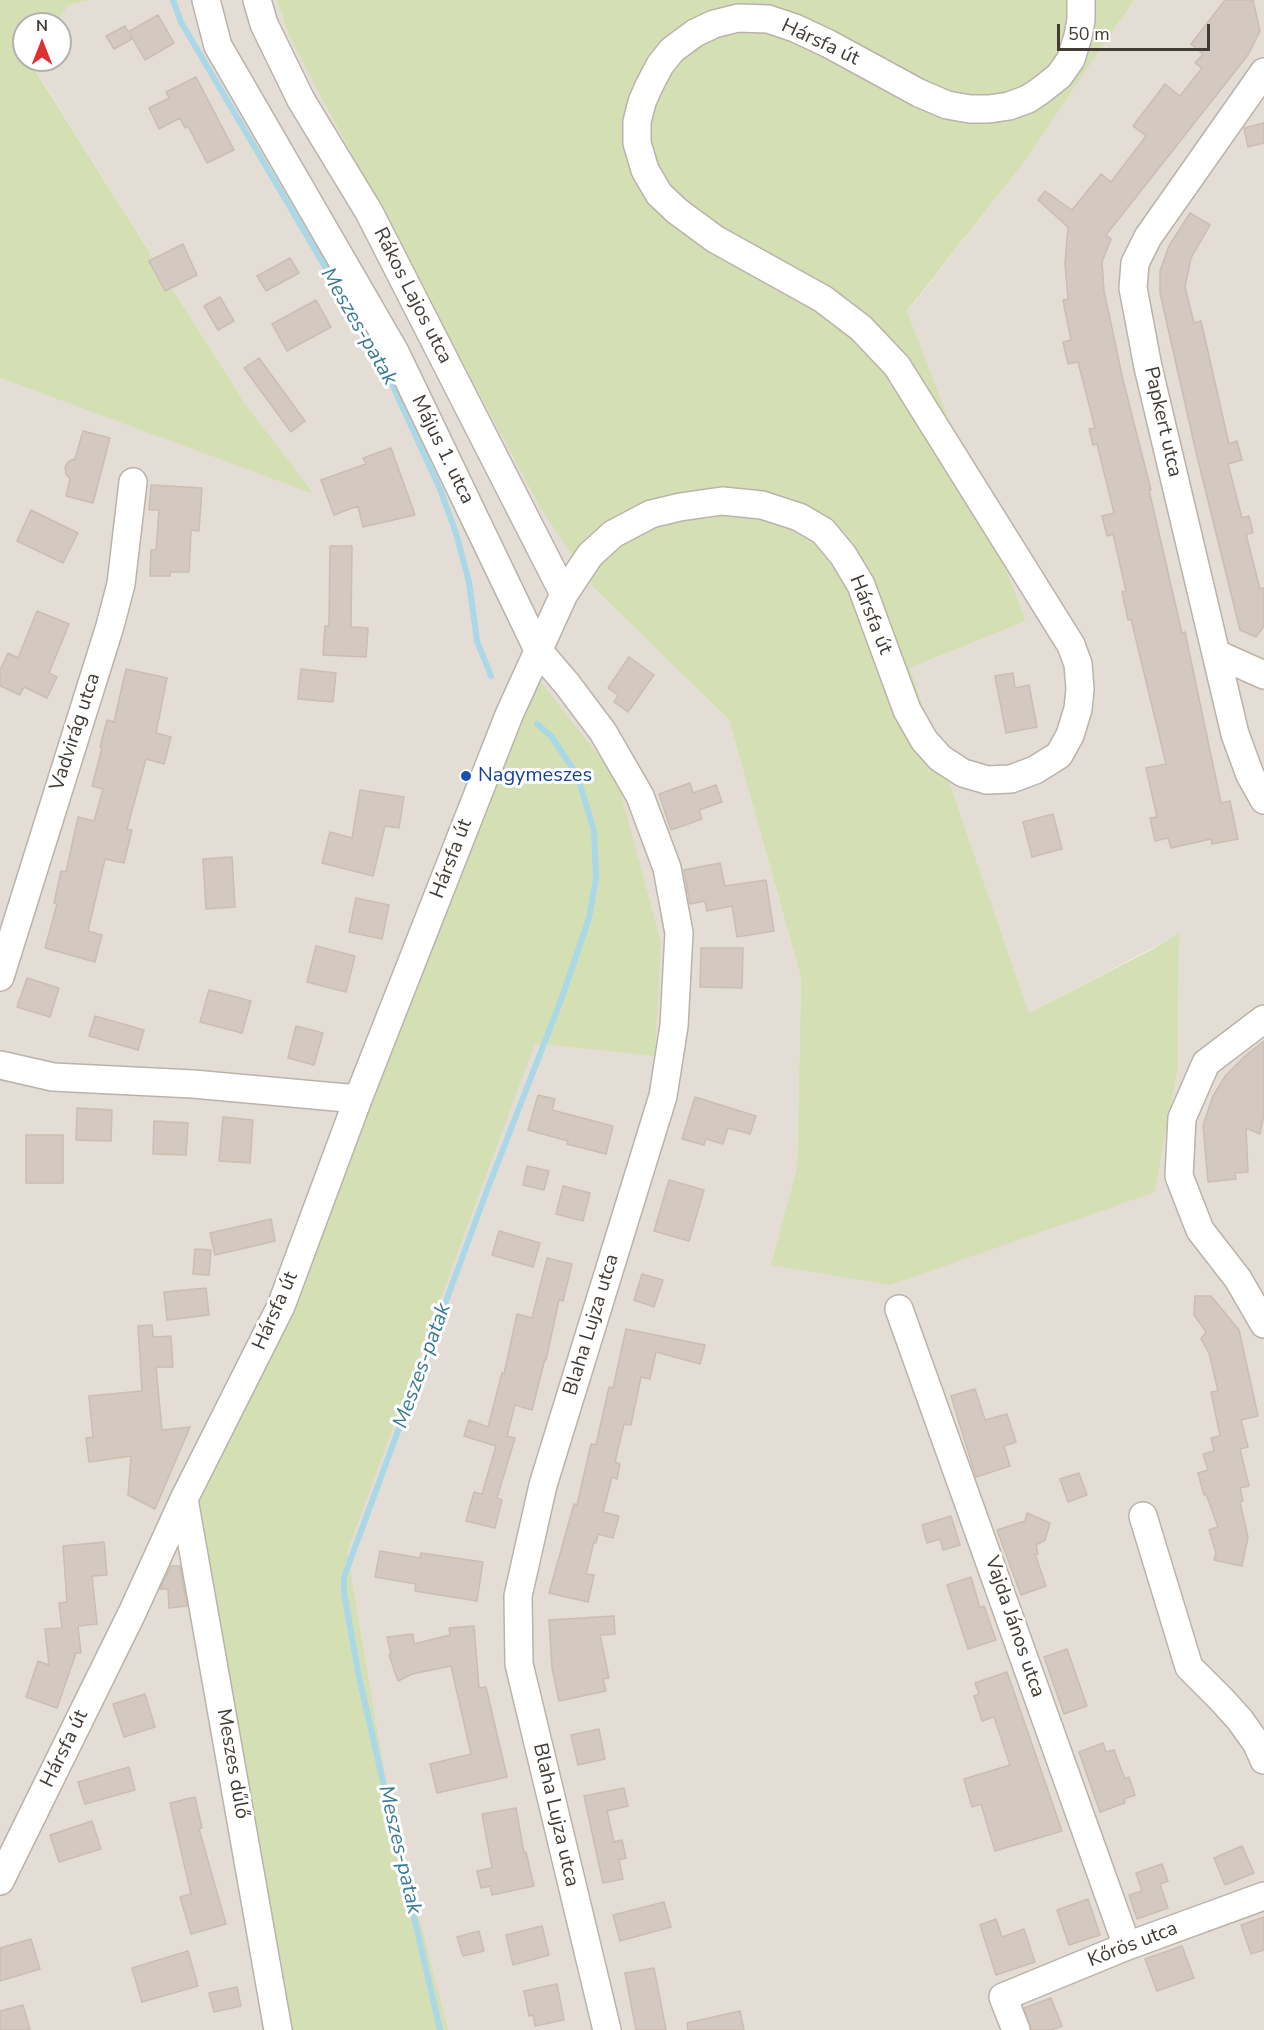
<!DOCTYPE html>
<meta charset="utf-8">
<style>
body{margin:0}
#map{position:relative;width:1264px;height:2030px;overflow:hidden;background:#f1ece7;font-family:"Nunito Sans",sans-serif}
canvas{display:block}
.north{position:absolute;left:12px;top:12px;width:60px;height:60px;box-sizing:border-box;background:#fff;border:2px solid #b4b1af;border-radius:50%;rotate:0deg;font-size:16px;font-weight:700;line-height:24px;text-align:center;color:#433c36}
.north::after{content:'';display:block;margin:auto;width:21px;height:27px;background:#df2f31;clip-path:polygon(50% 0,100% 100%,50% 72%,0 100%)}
.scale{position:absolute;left:1057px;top:24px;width:153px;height:27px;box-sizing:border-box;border:3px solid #433c36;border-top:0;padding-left:8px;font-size:18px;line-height:21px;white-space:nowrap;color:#433c36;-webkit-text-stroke:4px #fff;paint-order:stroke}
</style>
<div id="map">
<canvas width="1264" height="2030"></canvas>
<div class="north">N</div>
<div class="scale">50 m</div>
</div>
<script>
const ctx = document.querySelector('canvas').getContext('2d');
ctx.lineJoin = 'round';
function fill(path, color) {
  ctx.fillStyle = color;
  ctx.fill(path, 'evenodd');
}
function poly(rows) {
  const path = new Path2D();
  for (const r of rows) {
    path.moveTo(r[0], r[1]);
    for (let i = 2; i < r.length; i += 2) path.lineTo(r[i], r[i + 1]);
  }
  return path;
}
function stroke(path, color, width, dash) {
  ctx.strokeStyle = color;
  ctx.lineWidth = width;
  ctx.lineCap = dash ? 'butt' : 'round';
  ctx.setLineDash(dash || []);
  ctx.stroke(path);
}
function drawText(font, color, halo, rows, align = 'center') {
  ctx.font = font + ' "Nunito Sans",sans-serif';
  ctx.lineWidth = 6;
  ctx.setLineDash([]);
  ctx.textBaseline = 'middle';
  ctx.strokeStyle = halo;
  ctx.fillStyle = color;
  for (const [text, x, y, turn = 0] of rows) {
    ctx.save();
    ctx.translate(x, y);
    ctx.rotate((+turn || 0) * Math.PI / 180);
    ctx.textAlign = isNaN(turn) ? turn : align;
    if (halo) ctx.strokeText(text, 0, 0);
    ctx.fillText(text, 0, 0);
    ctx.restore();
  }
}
fill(poly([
 [92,0,277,0,289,36,595,589,729,720,801,978,797,1168,772,1265,1155,1192,1178,1067,1179,934,1029,1013,910,668,1026,621,907,312,1025,161,1134,0,1264,0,1264,2030,0,2030,0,378,313,493,244,402,33,66,36,60,60,60,60,24,55,24,69,5]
]), '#e4ddd5');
fill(poly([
 [0,0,92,0,69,5,55,24,24,24,24,60,36,60,33,67,244,402,314,494,0,378],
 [277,0,1134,0,1025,161,907,311,1026,621,910,668,1029,1013,1151,950,1179,933,1178,1067,1155,1192,890,1285,771,1265,797,1168,801,978,729,720,595,589,540,507,289,36],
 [540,681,617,779,661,943,655,1056,535,1043,347,1552,388,1794,448,2030,275,2030,194,1496]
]), '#d4e0b4');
stroke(poly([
 [173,0,181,22,340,292,392,384,440,489,456,533,469,582,477,641,491,676],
 [440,2030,359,1677,344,1593,344,1577,486,1193,561,1000,589,918,596,878,594,831,577,775,551,736,537,724]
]), '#aad8e7', 6);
const building = poly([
 [1225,0,1253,0,1260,31,1248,55,1106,235,1111,239,1102,262,1104,291,1123,380,1151,490,1149,490,1182,633,1185,632,1221,803,1230,801,1238,839,1212,844,1211,839,1171,848,1168,838,1155,841,1150,818,1157,817,1146,768,1166,764,1131,619,1128,620,1122,592,1126,591,1113,534,1107,536,1102,516,1114,513,1097,444,1093,445,1089,429,1095,428,1078,362,1068,364,1063,342,1071,340,1063,300,1068,299,1065,264,1068,227,1038,200,1045,191,1072,210,1101,174,1111,182,1146,136,1133,126,1165,84,1180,96,1202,68,1195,63,1203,54,1191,44,1225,0],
 [158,15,174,43,145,60,130,34,132,39,114,49,106,36,125,26,128,32,158,15],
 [196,77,234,150,207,163,188,126,185,128,180,118,159,129,149,108,169,98,166,92,196,77],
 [1264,123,1264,143,1248,147,1244,128,1264,123],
 [1190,213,1210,225,1191,258,1185,287,1194,323,1201,321,1229,444,1237,441,1242,460,1228,464,1242,518,1249,516,1253,533,1246,534,1260,589,1264,588,1264,626,1256,637,1240,630,1196,452,1160,293,1160,271,1169,246,1190,213],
 [183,244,197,275,165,291,149,261,183,244],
 [290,258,299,273,266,291,257,276,290,258],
 [220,297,234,321,218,330,204,306,220,297],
 [316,300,331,327,287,351,272,324,316,300],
 [259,358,305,421,291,432,244,368,259,358],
 [83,431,110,438,93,503,66,496,70,479,66,474,65,467,69,461,75,459,83,431],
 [391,448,415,515,363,527,358,506,334,515,321,480,366,464,363,458,391,448],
 [151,485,202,488,199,531,191,530,189,572,170,572,170,576,150,576,151,550,156,550,159,510,149,510,151,485],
 [31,510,78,533,63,563,17,541,31,510],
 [330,546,352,546,351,627,368,628,366,657,323,655,325,626,329,626,330,546],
 [37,611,69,624,49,673,57,677,47,698,24,687,20,695,0,686,0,670,8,653,18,658,37,611],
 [629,657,654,675,628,712,614,702,618,695,608,688,629,657],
 [126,669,167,678,156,733,171,737,164,764,146,759,127,829,132,830,124,863,105,859,88,931,102,935,95,962,45,948,57,904,54,903,61,871,66,872,78,817,94,821,103,789,92,786,102,748,100,747,107,720,114,722,126,669],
 [301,669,336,673,333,702,298,699,301,669],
 [1013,673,1015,688,1029,685,1037,727,1006,733,995,676,1013,673],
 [690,783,693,793,716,785,722,802,699,810,702,819,671,830,659,794,690,783],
 [360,790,404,797,399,828,385,826,373,876,322,863,330,832,352,838,360,790],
 [1053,814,1062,849,1032,857,1023,822,1053,814],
 [232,857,235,907,206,909,203,859,232,857],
 [720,863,725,886,766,880,774,931,737,937,732,906,707,911,705,901,690,904,684,870,720,863],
 [356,898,389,905,382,939,349,932,356,898],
 [316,946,355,956,346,992,307,982,316,946],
 [701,948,743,948,742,988,700,987,701,948],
 [27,978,59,988,50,1017,17,1007,27,978],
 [209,990,251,1001,242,1033,200,1022,209,990],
 [95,1016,144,1030,138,1050,89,1036,95,1016],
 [296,1026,323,1033,314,1065,288,1058,296,1026],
 [1264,1041,1264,1114,1260,1134,1246,1128,1248,1172,1235,1173,1236,1179,1208,1182,1203,1125,1213,1096,1226,1075,1245,1056,1264,1041],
 [538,1095,555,1099,552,1110,613,1126,606,1154,567,1144,568,1141,528,1130,538,1095],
 [695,1097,756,1116,750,1134,728,1128,723,1144,706,1139,704,1145,682,1139,695,1097],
 [77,1108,112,1110,111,1141,76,1140,77,1108],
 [223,1117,253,1120,250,1163,219,1161,223,1117],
 [154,1121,188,1123,186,1155,153,1154,154,1121],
 [26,1135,63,1135,63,1183,26,1183,26,1135],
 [527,1166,549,1171,544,1190,523,1185,527,1166],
 [669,1180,704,1190,689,1241,654,1231,669,1180],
 [563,1186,590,1193,583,1221,556,1214,563,1186],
 [271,1219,275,1241,215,1255,210,1233,271,1219],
 [499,1231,540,1243,533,1267,492,1255,499,1231],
 [195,1249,211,1250,209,1275,193,1274,195,1249],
 [547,1258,572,1264,563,1301,559,1300,546,1360,545,1359,532,1410,515,1405,507,1436,515,1438,497,1498,502,1500,495,1528,466,1521,474,1492,482,1494,496,1446,464,1436,469,1420,488,1427,502,1373,504,1374,517,1314,532,1318,547,1258],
 [642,1274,663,1280,654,1307,634,1300,642,1274],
 [206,1288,209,1315,167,1320,164,1292,206,1288],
 [1195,1296,1211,1296,1239,1330,1258,1416,1241,1420,1248,1447,1240,1449,1249,1486,1240,1488,1243,1501,1240,1502,1248,1537,1242,1566,1214,1560,1216,1553,1209,1530,1218,1527,1206,1494,1204,1495,1198,1473,1208,1470,1203,1454,1214,1451,1211,1438,1220,1436,1211,1392,1218,1391,1209,1353,1201,1339,1206,1332,1194,1315,1195,1296],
 [152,1325,153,1337,171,1336,173,1367,156,1367,162,1430,190,1427,155,1509,128,1495,131,1456,89,1462,86,1438,93,1437,89,1396,142,1391,138,1326,152,1325],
 [626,1329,705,1345,700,1364,656,1352,650,1379,641,1377,631,1425,624,1424,615,1462,620,1464,617,1479,612,1477,603,1512,619,1516,613,1538,598,1534,596,1543,594,1542,586,1574,594,1575,588,1602,549,1593,574,1504,577,1505,591,1444,596,1445,609,1387,613,1388,626,1329],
 [975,1389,985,1420,1007,1414,1016,1442,1004,1446,1010,1466,976,1477,951,1396,975,1389],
 [1079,1473,1087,1495,1068,1502,1060,1479,1079,1473],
 [1027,1513,1050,1523,1045,1540,1036,1545,1038,1554,1035,1554,1046,1586,1021,1595,997,1530,1025,1521,1027,1513],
 [951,1516,960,1545,943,1550,940,1539,927,1543,922,1525,951,1516],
 [104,1542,107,1575,92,1576,97,1624,78,1626,81,1653,76,1653,57,1708,26,1697,38,1661,49,1665,45,1629,62,1628,59,1603,67,1602,63,1546,104,1542],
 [380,1551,420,1558,421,1553,483,1562,477,1601,415,1591,416,1584,375,1577,380,1551],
 [171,1566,180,1566,187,1606,169,1608,168,1589,160,1589,171,1566],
 [971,1577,980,1608,984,1606,996,1640,968,1649,947,1585,971,1577],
 [614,1616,615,1634,600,1635,609,1678,603,1679,606,1691,559,1701,552,1668,549,1620,614,1616],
 [474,1626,479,1688,486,1687,507,1777,437,1793,430,1764,471,1754,451,1666,412,1674,398,1681,389,1655,391,1654,387,1637,413,1634,414,1644,450,1635,449,1628,474,1626],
 [1067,1649,1087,1706,1064,1714,1044,1657,1067,1649],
 [1007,1672,1062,1831,995,1851,981,1804,972,1807,964,1779,1010,1765,994,1717,982,1721,974,1696,979,1694,975,1683,1007,1672],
 [145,1694,155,1727,124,1737,113,1704,145,1694],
 [599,1729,605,1759,578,1765,571,1735,599,1729],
 [1103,1743,1106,1752,1114,1750,1125,1779,1129,1777,1135,1795,1124,1799,1125,1803,1100,1812,1079,1752,1103,1743],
 [129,1767,135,1790,85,1804,78,1782,129,1767],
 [624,1788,628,1806,607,1811,614,1842,622,1840,626,1858,619,1860,623,1879,603,1883,584,1796,624,1788],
 [195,1797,202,1828,199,1829,226,1924,191,1934,180,1897,191,1894,170,1803,195,1797],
 [516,1808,524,1853,526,1852,534,1886,492,1895,490,1886,481,1888,477,1871,492,1868,482,1814,516,1808],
 [92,1821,101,1849,59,1862,50,1835,92,1821],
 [1242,1846,1254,1873,1225,1885,1214,1858,1242,1846],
 [1162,1864,1168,1881,1160,1884,1168,1908,1137,1919,1129,1895,1142,1891,1136,1873,1162,1864],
 [1088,1899,1100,1935,1069,1945,1057,1910,1088,1899],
 [664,1902,671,1927,620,1941,613,1915,664,1902],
 [1264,1917,1264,1950,1251,1954,1241,1925,1264,1917],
 [996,1919,1002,1937,1024,1929,1035,1962,996,1975,980,1925,996,1919],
 [542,1926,549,1955,513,1965,506,1935,542,1926],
 [479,1931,484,1951,463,1956,457,1937,479,1931],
 [31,1939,40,1969,0,1981,0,1948,31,1939],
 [1182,1946,1194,1978,1157,1991,1145,1959,1182,1946],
 [188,1951,198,1986,142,2002,132,1968,188,1951],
 [654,1968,666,2030,636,2030,625,1973,654,1968],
 [557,1984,564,2020,535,2026,533,2015,529,2016,524,1991,557,1984],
 [237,1987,241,2006,214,2012,209,1993,237,1987],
 [1051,1998,1062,2026,1051,2030,1031,2030,1024,2008,1051,1998],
 [23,2005,30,2030,0,2030,0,2011,23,2005],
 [740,2011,744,2030,688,2030,687,2023,740,2011]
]);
fill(building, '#d4c9c0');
stroke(building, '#cbbdb1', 1.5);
const minor = poly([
 [206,0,218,46,395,352,538,650,567,684,603,732,640,796,667,868,679,933,674,1026,663,1096,543,1485,518,1596,519,1664,607,2030],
 [257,0,264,24,301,100,369,212,564,594],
 [1264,72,1148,237,1135,263,1133,288,1148,367,1235,734,1250,775,1264,800],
 [1217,654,1264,675],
 [0,977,110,626,121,584,133,482],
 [1264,1019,1206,1063,1182,1118,1179,1176,1200,1230,1238,1279,1264,1324],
 [0,1065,53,1077,193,1084,358,1099],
 [899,1309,1127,1946],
 [184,1499,278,2030],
 [1143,1516,1189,1667,1222,1700,1240,1720,1257,1744,1264,1760],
 [0,1881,132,1613,184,1499,281,1306,358,1099,509,715,564,594,590,555,613,534,651,514,680,507,722,501,762,505,799,517,823,531,843,555,861,585,907,710,924,740,940,758,963,773,987,780,1011,779,1035,770,1059,755,1070,735,1078,709,1080,689,1078,664,1071,645,897,366,861,328,823,299,715,239,677,211,659,194,645,170,637,143,637,122,642,102,649,86,660,65,672,50,695,33,714,24,738,18,768,19,795,28,829,44,919,93,947,105,970,109,989,109,1009,106,1028,99,1040,91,1059,76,1071,59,1078,36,1081,20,1081,0],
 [1016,2030,1003,1997,1127,1946,1264,1896]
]);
stroke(minor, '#bbb2aa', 30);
stroke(minor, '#fff', 27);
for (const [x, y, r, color] of [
 [466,776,6,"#1a4fb4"]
]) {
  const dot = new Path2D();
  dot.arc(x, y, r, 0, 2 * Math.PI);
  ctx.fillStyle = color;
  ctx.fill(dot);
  stroke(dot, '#fff', 2);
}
drawText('20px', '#433c36', '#fff', [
 ["Hársfa út",820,43,25],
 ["Rákos Lajos utca",412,296,63],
 ["Papkert utca",1162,422,77],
 ["Május 1. utca",442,450,64],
 ["Hársfa út",870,615,68],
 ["Vadvirág utca",76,732,-72],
 ["Hársfa út",452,859,-69],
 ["Hársfa út",276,1311,-66],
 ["Blaha Lujza utca",592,1325,-73],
 ["Vajda János utca",1014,1627,71],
 ["Hársfa út",65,1749,-64],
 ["Meszes dűlő",232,1764,80],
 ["Blaha Lujza utca",555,1815,77],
 ["Kőrös utca",1133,1945,-21]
]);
drawText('20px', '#164399', '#fff', [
 ["Nagymeszes",478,776]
], 'left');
drawText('italic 21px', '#397b93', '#fff', [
 ["Meszes-patak",358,327,60],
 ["Meszes-patak",423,1366,-70],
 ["Meszes-patak",399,1850,77]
]);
</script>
